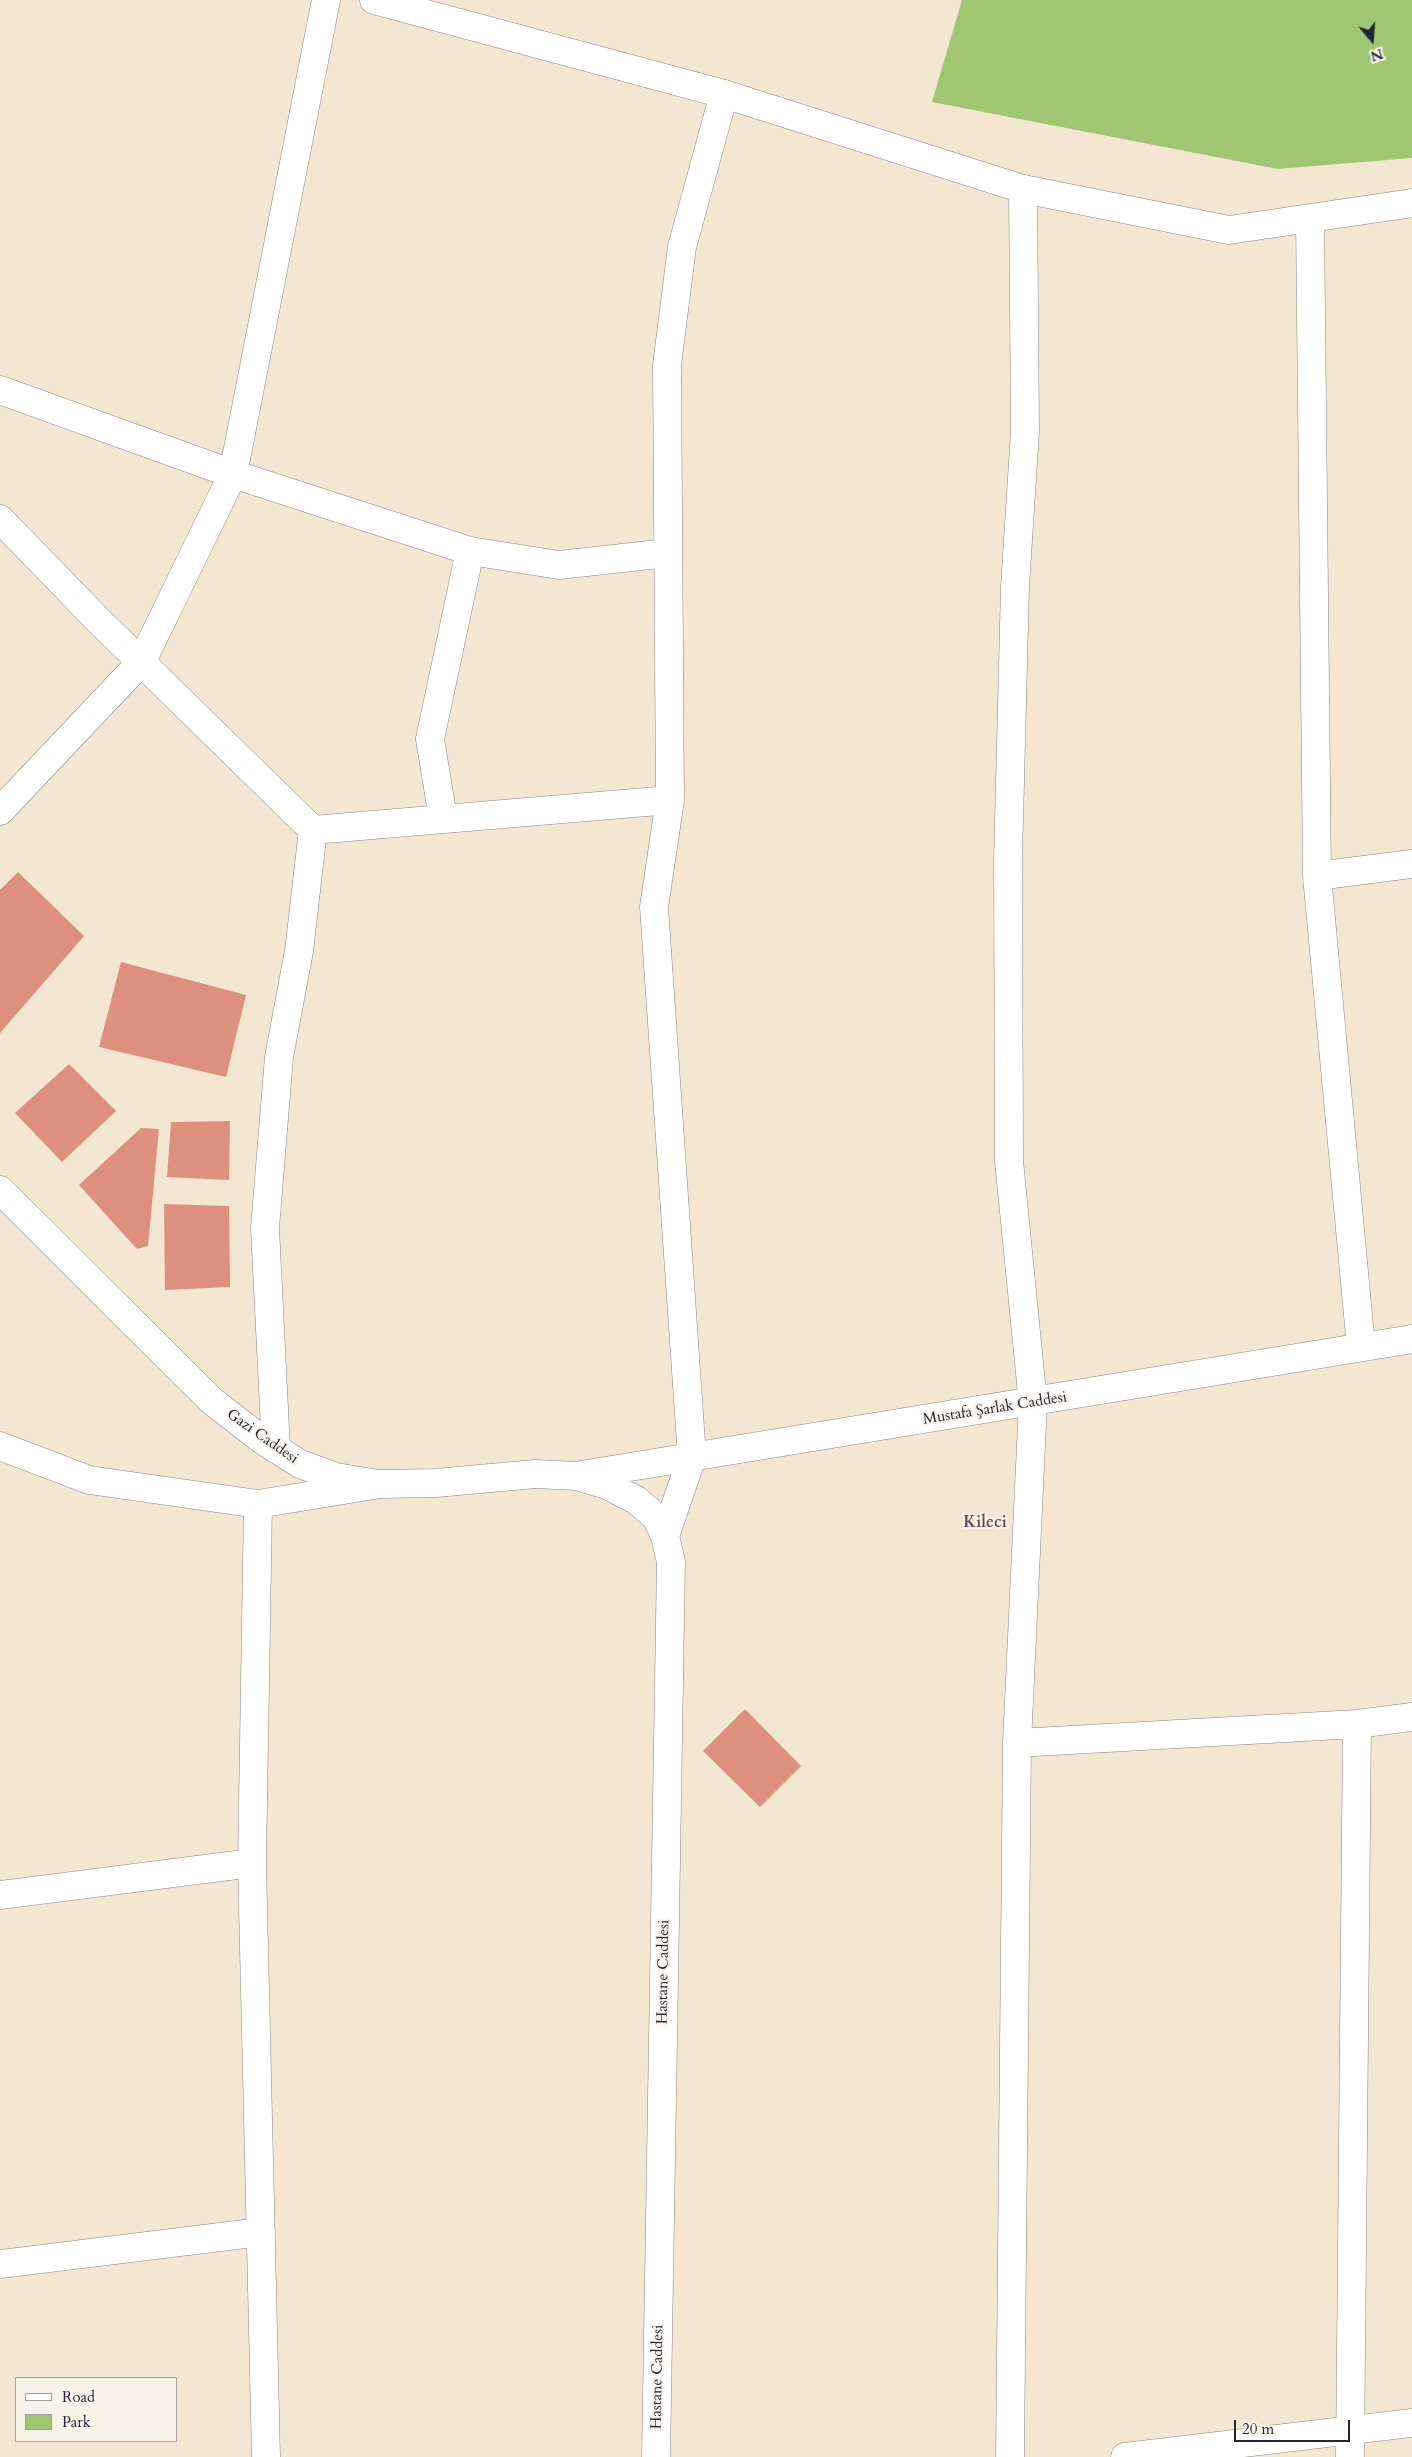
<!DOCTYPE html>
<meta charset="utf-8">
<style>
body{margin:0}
#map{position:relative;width:1412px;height:2457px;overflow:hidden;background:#f4e7d1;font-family:Cardo,serif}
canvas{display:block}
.legend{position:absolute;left:15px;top:2377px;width:162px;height:65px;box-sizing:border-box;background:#f7f3e8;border:1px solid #a29fa3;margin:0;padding:6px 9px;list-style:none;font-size:15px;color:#22223b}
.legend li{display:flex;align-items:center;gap:10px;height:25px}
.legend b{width:25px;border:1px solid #a29fa3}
.north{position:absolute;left:1347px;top:15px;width:50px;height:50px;-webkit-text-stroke:4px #f7f3e8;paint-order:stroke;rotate:162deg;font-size:14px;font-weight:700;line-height:20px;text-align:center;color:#22223b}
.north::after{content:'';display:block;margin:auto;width:18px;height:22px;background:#22223b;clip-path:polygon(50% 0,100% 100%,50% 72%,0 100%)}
.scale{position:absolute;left:1234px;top:2420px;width:116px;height:22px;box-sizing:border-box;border:2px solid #22223b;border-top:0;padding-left:6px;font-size:15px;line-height:18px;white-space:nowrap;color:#22223b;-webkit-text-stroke:4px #f7f3e8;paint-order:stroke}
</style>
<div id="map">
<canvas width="1412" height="2457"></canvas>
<ul class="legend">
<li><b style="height:6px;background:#fff"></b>Road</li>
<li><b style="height:14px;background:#9fc672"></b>Park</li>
</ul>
<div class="north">N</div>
<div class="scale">20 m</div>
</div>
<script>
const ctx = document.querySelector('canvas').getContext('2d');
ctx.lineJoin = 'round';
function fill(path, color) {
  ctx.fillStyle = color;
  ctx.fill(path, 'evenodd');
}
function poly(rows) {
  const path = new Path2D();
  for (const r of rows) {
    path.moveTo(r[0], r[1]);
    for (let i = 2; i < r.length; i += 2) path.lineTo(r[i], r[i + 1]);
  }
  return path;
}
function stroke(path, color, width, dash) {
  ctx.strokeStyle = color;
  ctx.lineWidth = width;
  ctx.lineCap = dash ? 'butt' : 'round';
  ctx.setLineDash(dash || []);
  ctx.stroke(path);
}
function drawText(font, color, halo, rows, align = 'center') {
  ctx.font = font + ' Cardo,serif';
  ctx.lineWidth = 4;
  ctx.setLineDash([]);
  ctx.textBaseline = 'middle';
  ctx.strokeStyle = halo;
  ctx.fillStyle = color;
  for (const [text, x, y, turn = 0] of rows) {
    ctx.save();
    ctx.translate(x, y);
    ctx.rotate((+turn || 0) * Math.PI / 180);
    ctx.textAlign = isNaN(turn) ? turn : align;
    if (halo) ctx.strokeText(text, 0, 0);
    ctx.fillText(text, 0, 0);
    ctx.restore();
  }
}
fill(poly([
 [962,0,1412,0,1412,158,1278,169,932,102]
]), '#9fc672');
fill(poly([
 [18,872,84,936,0,1033,0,890],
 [121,962,246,995,226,1077,99,1047],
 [69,1064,116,1111,62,1162,15,1113],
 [230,1121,229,1180,167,1177,171,1122],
 [141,1128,159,1129,148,1246,137,1249,79,1185],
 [164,1204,229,1206,230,1287,165,1290],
 [745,1709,801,1766,760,1807,703,1751]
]), '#de907e');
const street = poly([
 [1310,219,1317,876,1361,1347],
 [0,390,233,474,470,551,559,565,668,553],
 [0,519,97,619,313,830,670,800],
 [0,811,142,661,233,474,326,0],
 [443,818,430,739,470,551],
 [1317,876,1412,864],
 [0,1446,89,1480,258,1504,374,1485],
 [276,1449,265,1228,279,1057,299,951,313,830],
 [692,1457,654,907,670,800,667,365,682,247,724,94],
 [258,1504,252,1863,266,2457],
 [1017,1743,1357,1724,1412,1717],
 [0,1895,252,1863],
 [0,2264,261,2232],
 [1010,2457,1017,1743,1033,1403,1009,1161,1008,860,1015,587,1025,431,1023,189],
 [1125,2457,1412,2423],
 [1350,2457,1357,1724]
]);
const secondary = poly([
 [374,0,724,94,1023,189,1229,230,1412,203],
 [0,1190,212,1401,261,1439,300,1464,336,1477,378,1484,436,1483,535,1474,577,1476,607,1485,636,1500,656,1517,665,1536,671,1562,656,2457],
 [581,1475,1412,1339],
 [665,1536,692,1457]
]);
stroke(street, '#8b8486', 29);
stroke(secondary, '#8b8486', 29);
stroke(street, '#fff', 28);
stroke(secondary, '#fff', 28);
drawText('15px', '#22223b', '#f7f3e8', [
 ["Mustafa Şarlak Caddesi",995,1409,-9],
 ["Gazi Caddesi",262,1437,35],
 ["Hastane Caddesi",664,1972,-89],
 ["Hastane Caddesi",658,2377,-89]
]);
drawText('bold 16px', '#644852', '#f7f3e8', [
 ["Kileci",985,1523]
]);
</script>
